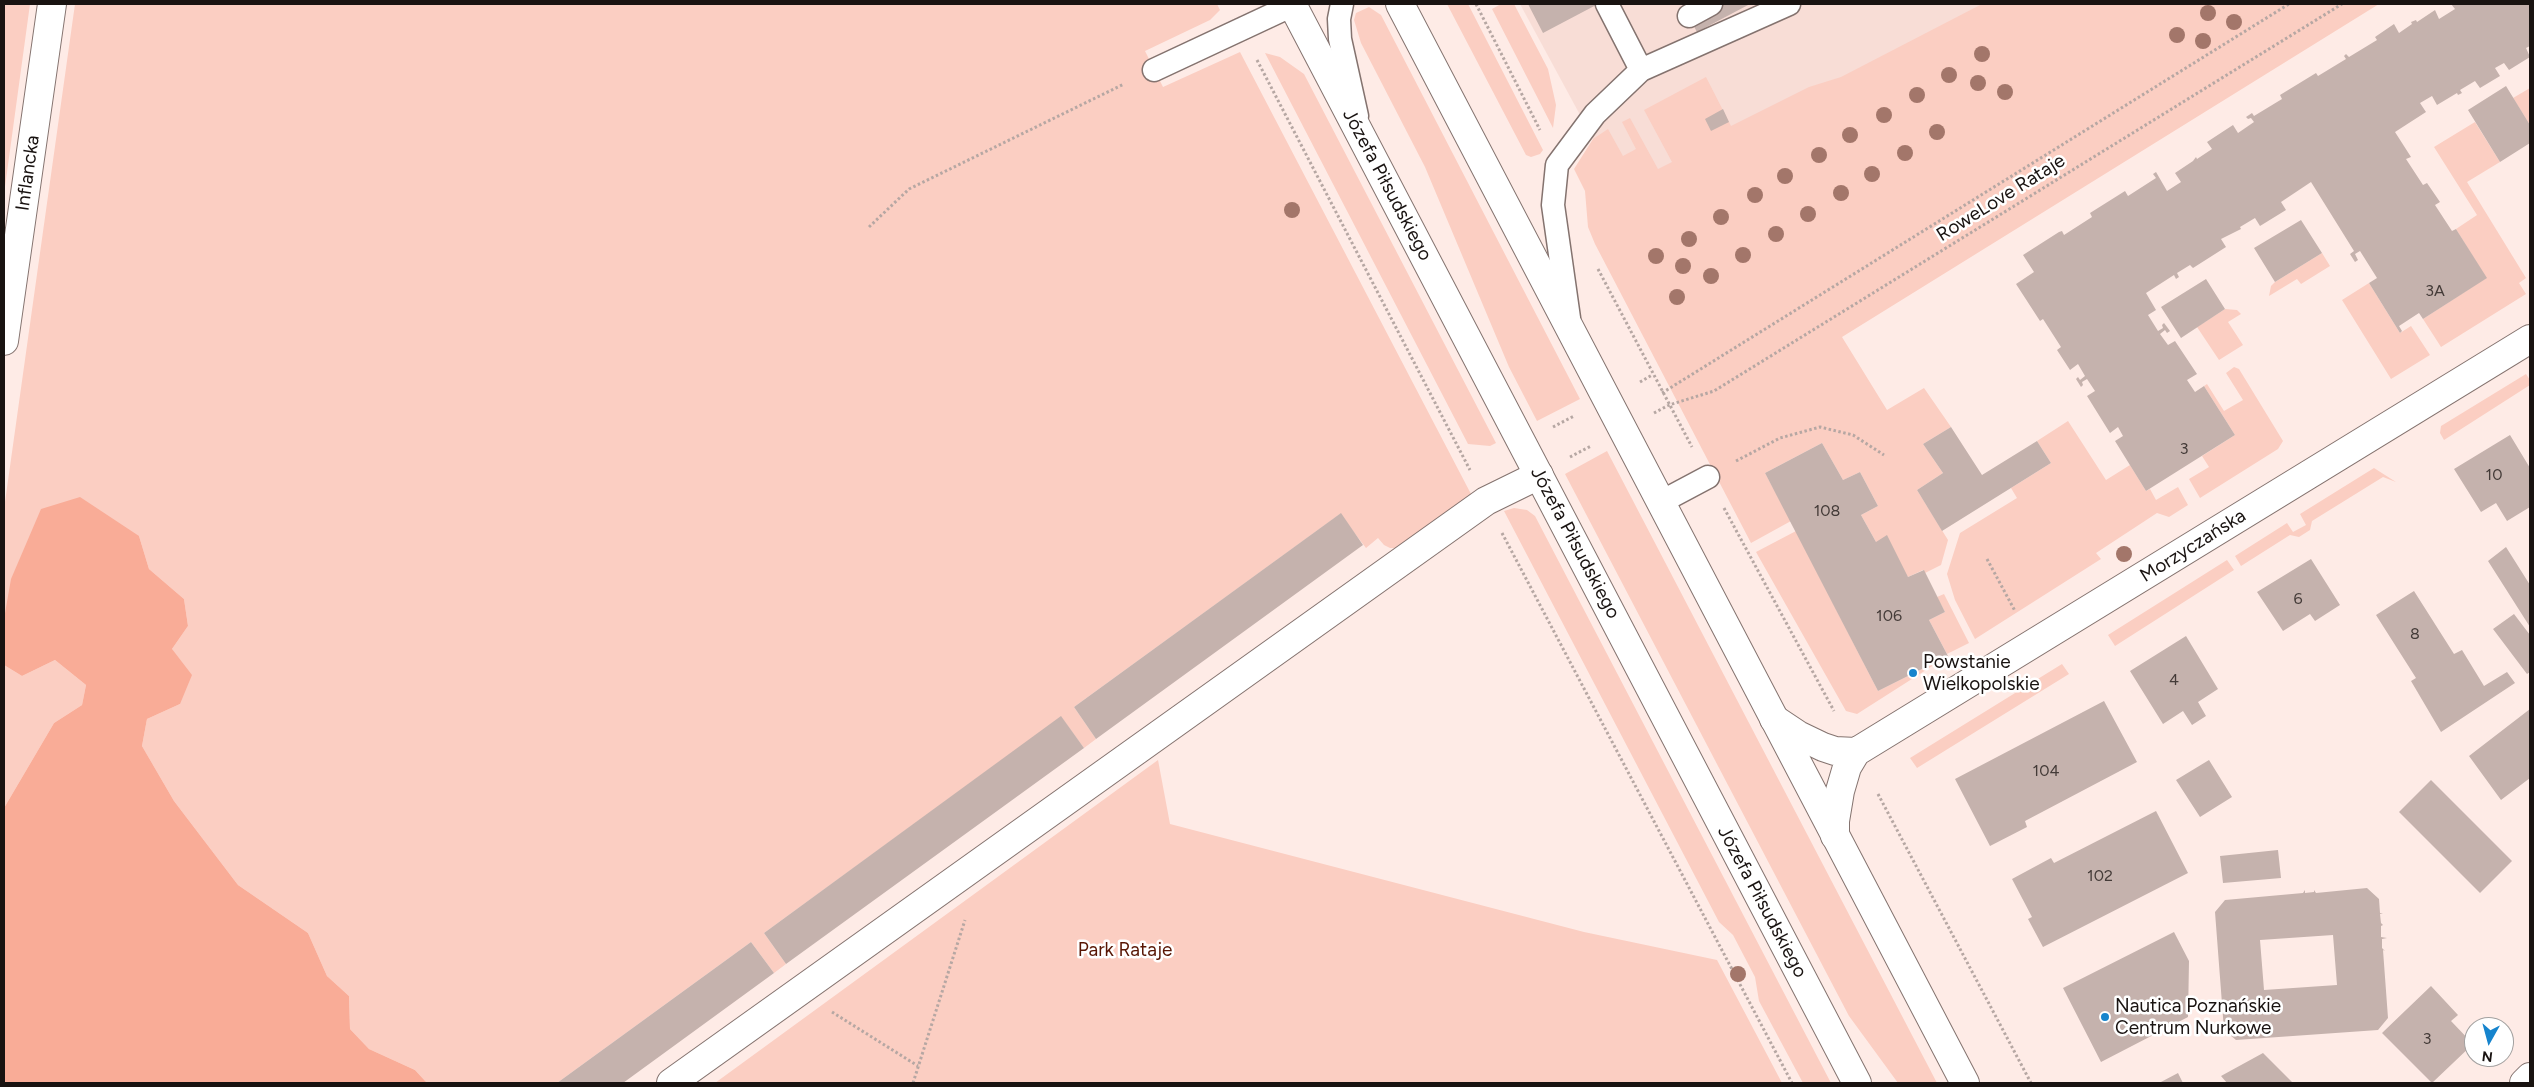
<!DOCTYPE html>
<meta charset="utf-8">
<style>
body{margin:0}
#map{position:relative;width:2534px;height:1087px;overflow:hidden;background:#feebe6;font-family:Figtree,sans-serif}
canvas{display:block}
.frame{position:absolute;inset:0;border:5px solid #191311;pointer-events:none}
.north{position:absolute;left:2464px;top:1017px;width:50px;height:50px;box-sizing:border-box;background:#fff;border:1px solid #a3a1a0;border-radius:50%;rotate:187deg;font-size:14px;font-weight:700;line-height:20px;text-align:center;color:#191311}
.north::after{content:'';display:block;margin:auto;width:18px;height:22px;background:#1684cd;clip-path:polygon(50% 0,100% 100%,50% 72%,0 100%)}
</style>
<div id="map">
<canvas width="2534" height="1087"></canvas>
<div class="frame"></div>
<div class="north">N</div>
</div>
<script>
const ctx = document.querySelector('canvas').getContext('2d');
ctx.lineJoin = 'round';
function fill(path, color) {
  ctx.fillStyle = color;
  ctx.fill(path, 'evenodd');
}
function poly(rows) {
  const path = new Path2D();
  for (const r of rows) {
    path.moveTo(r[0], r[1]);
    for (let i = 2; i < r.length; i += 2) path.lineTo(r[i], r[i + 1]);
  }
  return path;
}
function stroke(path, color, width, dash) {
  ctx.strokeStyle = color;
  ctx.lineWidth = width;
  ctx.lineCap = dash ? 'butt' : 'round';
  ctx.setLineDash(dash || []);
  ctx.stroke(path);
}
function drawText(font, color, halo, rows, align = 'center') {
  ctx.font = font + ' Figtree,sans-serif';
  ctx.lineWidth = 5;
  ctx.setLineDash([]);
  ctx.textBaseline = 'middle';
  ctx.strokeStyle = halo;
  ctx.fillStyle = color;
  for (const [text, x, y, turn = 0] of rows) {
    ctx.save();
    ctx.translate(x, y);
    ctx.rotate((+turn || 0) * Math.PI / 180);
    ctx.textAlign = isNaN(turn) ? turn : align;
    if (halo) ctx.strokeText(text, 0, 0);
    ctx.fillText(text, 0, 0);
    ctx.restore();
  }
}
fill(poly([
 [1520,4,2013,4,1645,235]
]), '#f8ddd6');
fill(poly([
 [4,4,30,4,4,194],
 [75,4,1217,4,1220,10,1210,20,1145,51,1163,87,1240,52,1471,494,1397,548,1390,548,1384,545,1378,538,1366,548,1340,514,1074,707,1096,739,1084,748,1061,717,764,933,786,964,774,973,751,942,557,1083,427,1083,415,1070,369,1049,350,1029,349,996,327,976,308,933,238,885,174,801,142,746,147,719,180,704,172,649,188,626,184,599,149,569,139,536,4,619,4,509],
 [1447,4,1468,4,1543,150,1540,154,1531,157,1526,155],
 [1501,4,1514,4,1548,69,1556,105,1553,128,1492,9],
 [1982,4,2379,4,1842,337,1887,410,1924,388,1951,427,1923,444,1943,473,1917,490,1948,540,1941,565,1925,573,1923,570,1908,577,1876,542,1861,515,1878,506,1860,472,1843,480,1822,443,1765,473,1791,521,1751,543,1595,244,1588,227,1585,191,1574,169,1593,139,1608,129,1623,156,1636,149,1622,122,1630,118,1658,169,1672,162,1644,110,1706,77,1731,126,1809,87,1841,77],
 [1369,7,1381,15,1580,399,1537,421,1509,367,1425,167,1361,43,1354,20,1356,13],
 [1265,53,1280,57,1304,74,1496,443,1490,446,1468,444],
 [2530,88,2530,125,2513,98],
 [2475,122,2500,162,2467,182,2526,278,2519,283,2526,294,2441,347,2423,319,2486,278,2456,229,2477,215,2434,147],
 [2322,253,2330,266,2301,284,2297,279,2269,296,2271,286,2275,282],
 [2369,283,2400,333,2411,326,2430,355,2391,379,2342,300],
 [2225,309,2237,310,2241,314,2228,322,2243,345,2219,360,2197,327],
 [2234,367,2239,369,2283,441,2278,449,2200,498,2189,479,2209,467,2202,456,2235,435,2204,386,2207,384,2224,411,2243,400,2226,373],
 [2526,374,2530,380,2530,385,2444,440,2440,433,2441,426],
 [2068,421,2106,480,2130,465,2146,491,2150,489,2156,500,2178,487,2188,505,2169,517,2157,513,2096,553,2101,559,1975,639,1955,600,1947,574,1960,533,2017,498,2011,488,2051,463,2037,441],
 [1607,451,1937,1083,1898,1083,1849,1016,1565,474],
 [2374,468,2396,482,2383,477,2312,521,2310,530,2299,537,2290,535,2241,566,2235,556,2287,523,2293,532,2306,525,2300,514],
 [1514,508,1527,510,1535,516,1831,1083,1803,1083,1759,1001,1755,977,1733,935,1719,922,1504,511],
 [1796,531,1878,691,1948,656,1857,714,1846,711,1756,552],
 [2227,560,2234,570,2115,646,2108,635],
 [1944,594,1969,643,1947,654,1929,620,1945,612,1937,597],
 [55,660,86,685,82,705,54,723,4,808,4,665,22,676],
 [2062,664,2069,674,1917,768,1910,758],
 [1158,760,1170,824,1584,932,1717,960,1782,1083,715,1083]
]), '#fbcec2');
fill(poly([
 [80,497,139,536,149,569,184,599,188,626,172,649,192,675,180,704,147,719,142,746,174,801,238,885,308,933,327,976,349,996,350,1029,369,1049,415,1070,427,1083,4,1083,4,808,54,723,82,705,86,685,55,660,22,676,4,665,4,619,11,579,41,509]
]), '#f9ac97');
fill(poly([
 [1528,4,1598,4,1543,33],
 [1682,4,1750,4,1697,32],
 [2451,4,2530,4,2530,46,2526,48,2530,57,2509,70,2504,63,2495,68,2500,76,2480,88,2475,81,2460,90,2462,93,2458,95,2457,93,2437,105,2432,96,2420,103,2426,112,2395,132,2411,157,2406,159,2423,185,2427,183,2440,202,2435,205,2452,231,2456,229,2487,278,2423,319,2419,313,2399,326,2402,331,2400,333,2369,283,2377,278,2360,251,2355,254,2358,260,2355,262,2350,254,2354,251,2311,182,2281,202,2286,210,2260,226,2255,218,2240,227,2241,229,2221,239,2226,247,2193,268,2190,265,2177,273,2179,277,2176,279,2174,275,2146,293,2156,310,2148,315,2158,331,2163,328,2162,325,2164,323,2170,331,2167,333,2165,330,2160,334,2168,345,2175,341,2197,374,2187,380,2195,392,2204,386,2235,435,2146,491,2115,441,2123,436,2118,427,2110,433,2087,396,2095,391,2087,379,2082,382,2083,385,2081,387,2076,379,2078,377,2080,380,2085,376,2078,364,2070,370,2057,350,2061,347,2043,319,2040,321,2016,284,2034,272,2023,255,2059,232,2062,231,2064,235,2092,217,2090,213,2125,191,2128,196,2156,178,2153,174,2156,172,2167,191,2181,182,2175,173,2193,161,2196,157,2197,159,2212,149,2207,142,2233,125,2238,133,2254,122,2251,118,2248,119,2246,117,2252,113,2254,116,2282,99,2280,95,2316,73,2318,76,2346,59,2344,56,2346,54,2349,57,2377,40,2375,37,2394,24,2399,33,2412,24,2411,22,2416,20,2417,22,2435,10,2439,19,2455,9],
 [2506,86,2530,125,2530,143,2500,162,2468,110],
 [1723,109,1729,122,1711,131,1705,119],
 [2301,220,2322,253,2275,282,2254,248],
 [2206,279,2225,309,2181,338,2161,307],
 [1951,427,1982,475,2037,441,2051,463,1942,531,1917,490,1943,473,1923,444],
 [2510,435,2530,468,2530,507,2507,521,2496,503,2481,512,2454,469],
 [1822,443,1843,480,1860,472,1878,506,1861,515,1876,542,1887,535,1908,577,1924,570,1945,612,1929,620,1948,656,1878,691,1765,473],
 [1341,513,1363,545,1096,739,1074,707],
 [2506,547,2530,585,2530,627,2488,561],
 [2311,559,2340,605,2315,621,2310,614,2283,631,2257,592],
 [2414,591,2454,654,2462,650,2484,686,2507,672,2515,683,2441,732,2411,681,2416,678,2376,615],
 [2514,614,2530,635,2530,672,2527,674,2493,629],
 [2186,636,2218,689,2198,702,2206,716,2192,725,2183,711,2163,724,2130,671],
 [2104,701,2137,762,2025,821,2027,827,1990,846,1955,779],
 [2530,709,2530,778,2501,800,2469,756],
 [1061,716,1084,748,786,964,764,933],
 [2209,760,2232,797,2200,817,2176,780],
 [2431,780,2512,861,2480,893,2399,812],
 [2156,811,2188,873,2043,947,2028,919,2032,917,2012,879,2051,858,2054,863],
 [2278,850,2281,878,2223,883,2220,856],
 [2367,888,2379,899,2380,913,2383,914,2380,914,2381,923,2383,925,2381,926,2381,937,2387,938,2382,939,2382,948,2385,951,2383,950,2388,1018,2378,1030,2236,1040,2224,1030,2215,912,2225,900,2303,893,2305,890,2305,893,2314,892,2314,890,2316,893],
 [2333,935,2337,985,2264,990,2260,940],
 [2174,932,2189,961,2188,1017,2101,1062,2063,988],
 [751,942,774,973,623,1083,557,1083],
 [2431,986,2458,1015,2451,1021,2473,1044,2432,1083,2382,1033],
 [2263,1053,2293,1083,2227,1083,2221,1076],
 [2178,1073,2183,1083,2159,1083]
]), '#c5b2ad');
const lane = poly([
 [1342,4,1339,19,1340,39,1357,116],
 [1607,4,1641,70],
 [1689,16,1711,4],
 [1154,70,1293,5],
 [1569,318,1553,205,1557,165,1595,114,1641,70,1789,4],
 [1661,502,1708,477]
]);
const street = poly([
 [4,341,52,4],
 [1774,719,1798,735,1823,747,1835,751,1856,752],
 [1835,836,1835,821,1840,791,1847,767,1856,752,2530,339],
 [671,1083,1486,501,1539,475],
 [2524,1083,2530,1077]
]);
const secondary = poly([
 [1292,4,1857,1083],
 [1400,4,1965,1083]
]);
stroke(lane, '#84736f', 25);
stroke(street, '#84736f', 30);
stroke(secondary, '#84736f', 30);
stroke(poly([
 [1476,4,1540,130],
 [1257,60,1470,470],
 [869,227,909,189,1124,84],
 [1598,269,1692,447],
 [1640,382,1652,375],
 [1662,393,2289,4],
 [1654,413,1669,405,1714,391,2342,4],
 [1553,427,1574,416],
 [1570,457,1591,446],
 [1736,461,1780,438,1820,427,1853,435,1884,455],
 [1724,508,1834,711],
 [1502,533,1792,1083],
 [1987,559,2015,611],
 [1878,794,2031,1083],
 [832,1012,918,1066],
 [913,1083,965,920]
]), '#b6a7a3', 3, [2.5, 2.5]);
stroke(lane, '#fff', 22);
stroke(street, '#fff', 28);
stroke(secondary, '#fff', 28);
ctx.fillStyle = '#a3766a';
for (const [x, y] of [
 [2208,13],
 [2234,22],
 [2177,35],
 [2203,41],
 [1982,54],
 [1949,75],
 [1978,83],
 [2005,92],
 [1917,95],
 [1884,115],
 [1937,132],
 [1850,135],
 [1905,153],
 [1819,155],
 [1872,174],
 [1785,176],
 [1841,193],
 [1755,195],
 [1292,210],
 [1808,214],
 [1721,217],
 [1776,234],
 [1689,239],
 [1743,255],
 [1656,256],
 [1683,266],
 [1711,276],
 [1677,297],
 [2124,554],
 [1738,974]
]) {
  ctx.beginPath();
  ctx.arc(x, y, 8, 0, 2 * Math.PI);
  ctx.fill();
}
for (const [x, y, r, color] of [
 [1913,673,5,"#1684cd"],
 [2105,1017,5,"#1684cd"]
]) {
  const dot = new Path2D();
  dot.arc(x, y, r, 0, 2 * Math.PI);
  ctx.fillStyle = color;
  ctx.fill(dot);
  stroke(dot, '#fff', 2);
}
drawText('16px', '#443b38', null, [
 ["3A",2435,291],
 ["3",2184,449],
 ["10",2494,475],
 ["108",1827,511],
 ["6",2298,599],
 ["106",1889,616],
 ["8",2415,634],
 ["4",2174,680],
 ["104",2046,771],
 ["102",2100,876],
 ["3",2427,1039]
]);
drawText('19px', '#191311', '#fff', [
 ["Inflancka",28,173,-82],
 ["Józefa Piłsudskiego",1387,185,62],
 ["RoweLove Rataje",2001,198,-32],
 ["Józefa Piłsudskiego",1575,543,62],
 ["Morzyczańska",2193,546,-32],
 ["Józefa Piłsudskiego",1762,902,62]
]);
drawText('19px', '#191311', '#fff', [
 ["Powstanie",1923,662],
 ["Wielkopolskie",1923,684],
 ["Nautica Poznańskie",2115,1006],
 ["Centrum Nurkowe",2115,1028]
], 'left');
drawText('19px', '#581604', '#fff', [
 ["Park Rataje",1125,950]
]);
</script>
